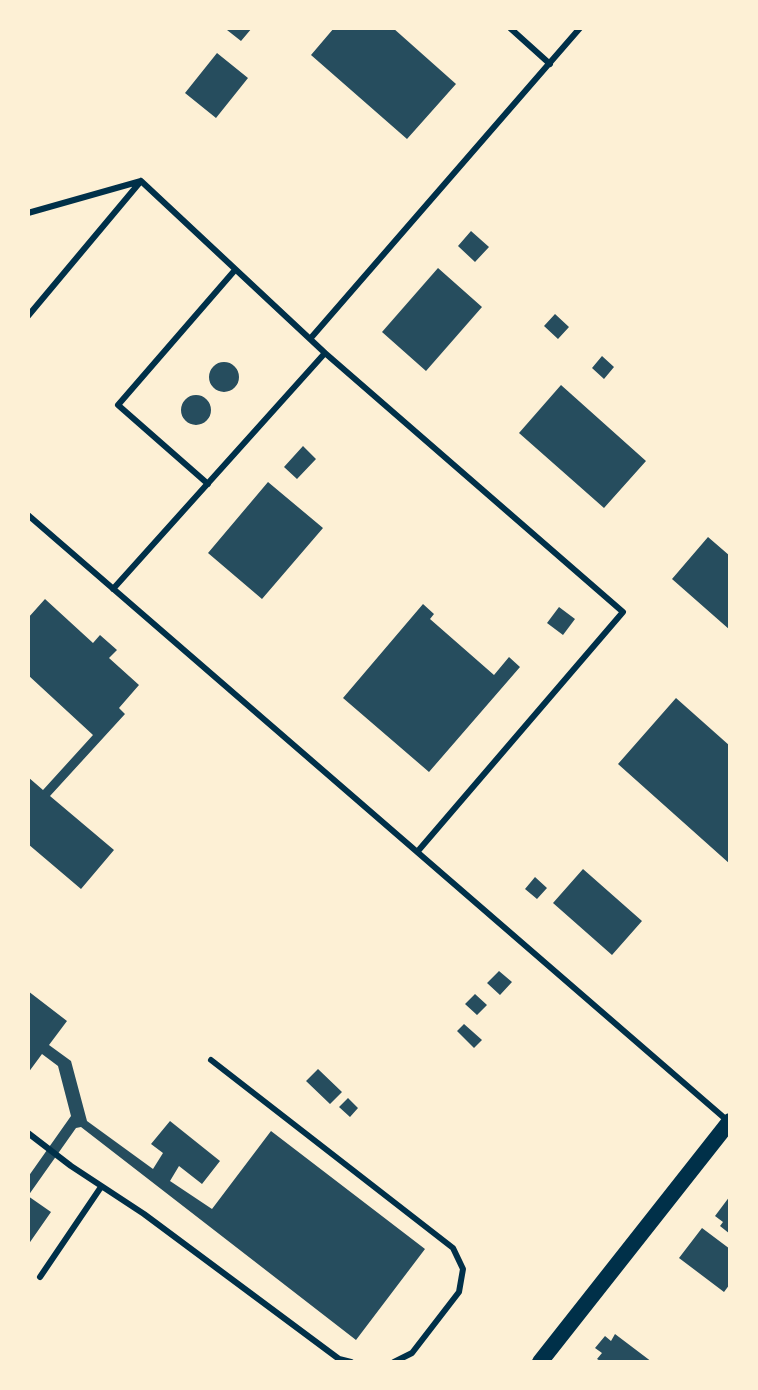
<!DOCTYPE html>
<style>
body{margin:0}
#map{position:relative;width:758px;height:1390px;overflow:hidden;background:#fdf0d5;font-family:"Nunito Sans",sans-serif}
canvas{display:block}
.frame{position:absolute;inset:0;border:30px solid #fdf0d5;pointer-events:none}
</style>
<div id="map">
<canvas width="758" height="1390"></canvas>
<div class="frame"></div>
</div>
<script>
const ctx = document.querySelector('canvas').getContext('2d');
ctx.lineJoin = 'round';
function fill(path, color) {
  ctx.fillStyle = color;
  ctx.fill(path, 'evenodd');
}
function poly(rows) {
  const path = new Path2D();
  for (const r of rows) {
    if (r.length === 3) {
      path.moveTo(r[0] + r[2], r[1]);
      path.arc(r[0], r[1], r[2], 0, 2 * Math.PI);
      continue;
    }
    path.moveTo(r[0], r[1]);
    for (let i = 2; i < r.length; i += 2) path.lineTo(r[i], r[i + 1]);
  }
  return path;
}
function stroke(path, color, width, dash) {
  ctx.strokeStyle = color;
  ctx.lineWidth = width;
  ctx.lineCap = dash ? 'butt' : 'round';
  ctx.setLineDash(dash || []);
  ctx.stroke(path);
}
fill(poly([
 [229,28,252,28,241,41,227,30],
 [334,28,393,28,456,84,407,139,311,55],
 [217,53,248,78,216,118,185,93],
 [471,231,489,247,475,262,458,246],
 [438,268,482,307,426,371,382,332],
 [555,314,569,327,558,339,544,326],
 [602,356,614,367,604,379,592,368],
 [224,377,15],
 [561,385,646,461,604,508,519,433],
 [196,410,15],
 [303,446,316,459,297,479,284,467],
 [268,482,323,528,262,599,208,553],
 [708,537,730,556,730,630,672,579],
 [45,599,93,643,100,635,117,650,109,658,139,685,119,708,125,714,50,796,114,850,81,889,28,844,28,777,43,790,93,735,28,675,28,618],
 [423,604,434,614,430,619,494,675,509,657,520,667,429,772,343,698],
 [559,607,575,619,563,635,547,623],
 [676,698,730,746,730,864,618,764],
 [583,869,642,921,612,955,553,903],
 [535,877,547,888,537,899,525,889],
 [499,971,512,982,500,995,487,983],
 [28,991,67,1021,49,1045,71,1061,87,1121,153,1169,163,1153,151,1144,170,1121,220,1161,202,1184,179,1166,170,1181,212,1209,271,1131,425,1249,356,1340,81,1127,76,1128,28,1196,51,1212,28,1245,28,1177,71,1116,58,1066,42,1054,28,1073],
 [475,994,487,1005,477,1015,465,1004],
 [464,1024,482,1040,474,1048,457,1031],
 [318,1069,342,1092,330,1104,306,1081],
 [348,1098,358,1108,350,1117,339,1107],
 [730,1196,730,1234,720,1226,723,1222,715,1216],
 [702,1228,730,1249,730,1284,724,1292,679,1258],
 [615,1334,652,1362,602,1362,597,1359,602,1353,595,1348,605,1336,611,1341]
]), '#264d5e');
stroke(poly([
 [510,28,550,64],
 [141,181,325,353,623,612,418,851],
 [28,213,141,181],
 [28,316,141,181],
 [310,339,580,28],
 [208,484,118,405,235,270],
 [28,515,729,1122],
 [113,589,325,353],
 [211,1060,453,1248,463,1269,459,1292,412,1353,394,1362],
 [28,1133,71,1166,144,1214,339,1359,351,1362],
 [40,1277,101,1187]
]), '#003049', 6);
stroke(poly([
 [540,1362,730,1121]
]), '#003049', 16);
</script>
